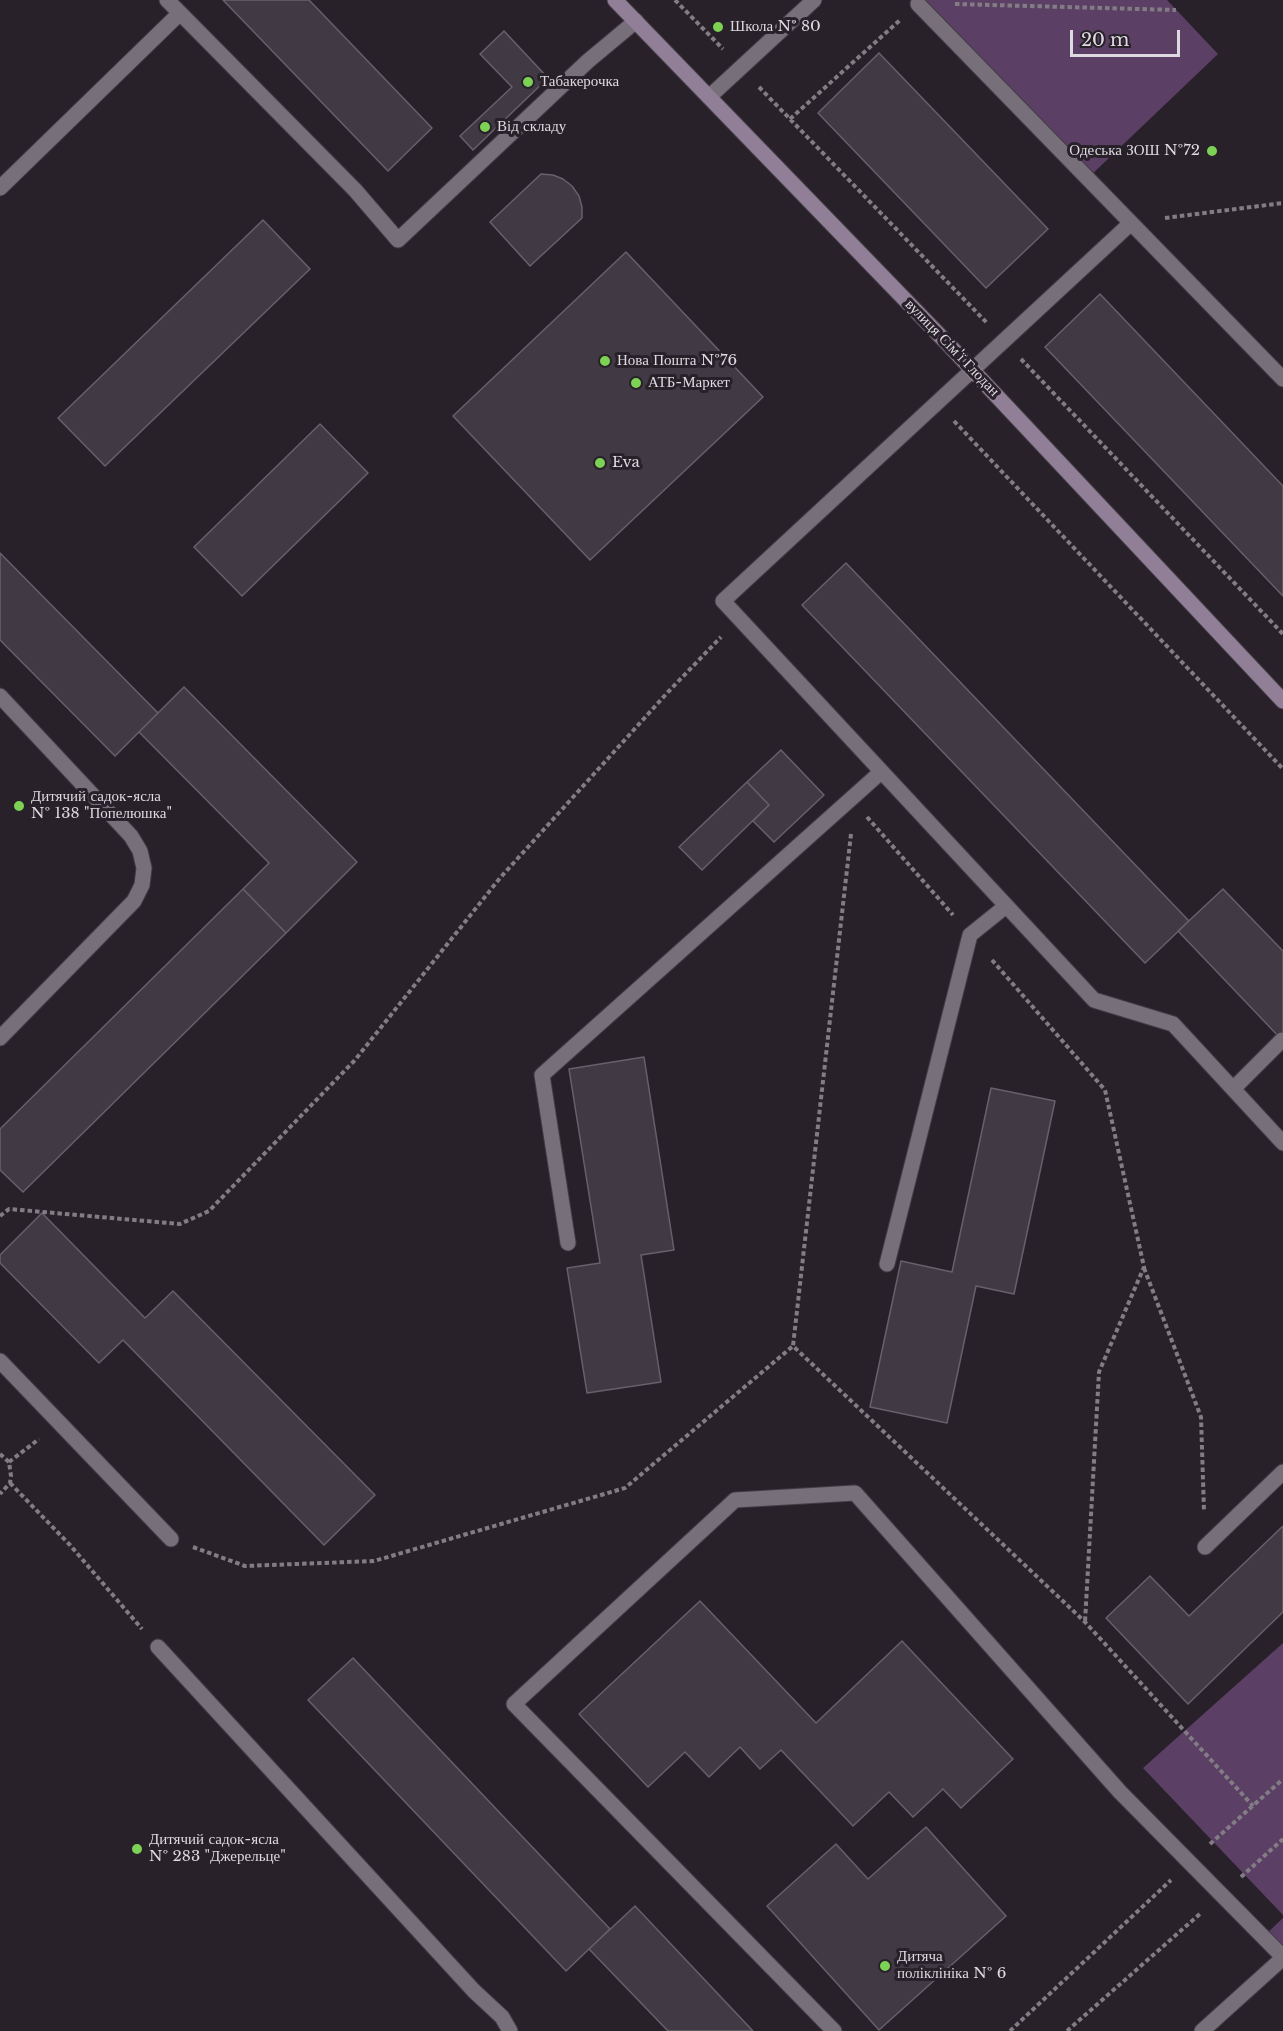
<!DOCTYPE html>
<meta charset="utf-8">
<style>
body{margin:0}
#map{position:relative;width:1283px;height:2031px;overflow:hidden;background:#28212a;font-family:"Libre Baskerville",serif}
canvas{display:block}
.scale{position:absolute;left:1070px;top:30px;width:110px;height:27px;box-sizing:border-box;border:3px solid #dedae0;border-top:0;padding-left:8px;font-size:18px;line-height:21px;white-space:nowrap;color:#dedae0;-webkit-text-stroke:4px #28212a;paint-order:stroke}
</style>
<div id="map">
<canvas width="1283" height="2031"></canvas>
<div class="scale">20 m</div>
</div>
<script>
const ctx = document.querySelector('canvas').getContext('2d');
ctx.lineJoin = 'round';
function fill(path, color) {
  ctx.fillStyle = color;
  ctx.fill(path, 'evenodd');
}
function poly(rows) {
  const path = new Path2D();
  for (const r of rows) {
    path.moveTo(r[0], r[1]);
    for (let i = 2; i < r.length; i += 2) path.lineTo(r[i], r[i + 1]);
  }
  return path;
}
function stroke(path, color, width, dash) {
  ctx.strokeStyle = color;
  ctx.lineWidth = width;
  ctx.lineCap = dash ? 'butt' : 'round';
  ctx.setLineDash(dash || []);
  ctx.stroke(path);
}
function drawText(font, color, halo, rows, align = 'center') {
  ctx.font = font + ' "Libre Baskerville",serif';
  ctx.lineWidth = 6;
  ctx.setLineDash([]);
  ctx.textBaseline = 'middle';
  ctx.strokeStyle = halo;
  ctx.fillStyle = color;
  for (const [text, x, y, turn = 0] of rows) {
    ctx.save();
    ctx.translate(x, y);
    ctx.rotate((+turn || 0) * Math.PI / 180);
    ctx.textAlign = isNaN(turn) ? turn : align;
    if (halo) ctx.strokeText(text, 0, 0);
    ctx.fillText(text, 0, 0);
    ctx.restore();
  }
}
fill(poly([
 [914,0,1167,0,1218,54,1087,179],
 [1283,1643,1283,1915,1143,1768],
 [1283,1918,1283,1957,1263,1937]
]), '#5b3f65');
const building = poly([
 [223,0,309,0,432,128,388,171,223,0],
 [504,31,548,78,473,150,460,136,512,87,480,54,504,31],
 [879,53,1048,229,986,288,818,113,879,53],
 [541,174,553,175,563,179,572,186,579,196,582,207,582,218,530,266,490,222,541,174],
 [263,220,310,269,105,466,58,418,263,220],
 [626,252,763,397,590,560,453,416,626,252],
 [1100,294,1283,486,1283,596,1045,347,1100,294],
 [320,424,368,473,242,596,194,547,320,424],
 [0,553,158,713,115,756,0,640,0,553],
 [846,563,1189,921,1145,963,802,605,846,563],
 [184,687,357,862,286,933,243,889,269,863,139,732,184,687],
 [781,750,824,795,774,842,753,821,769,805,747,782,781,750],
 [747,782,769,805,702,870,679,847,747,782],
 [243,889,286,933,23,1192,0,1170,0,1129,243,889],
 [1223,889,1283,951,1283,1041,1178,931,1223,889],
 [644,1057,674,1250,641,1255,661,1382,587,1393,567,1268,600,1263,569,1069,644,1057],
 [991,1088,1055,1101,1014,1294,976,1286,947,1423,870,1407,901,1261,952,1272,991,1088],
 [42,1213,145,1318,173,1291,375,1495,324,1545,123,1340,99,1363,0,1263,0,1255,42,1213],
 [1283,1526,1283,1612,1188,1704,1106,1618,1150,1576,1189,1616,1283,1526],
 [700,1601,816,1723,902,1641,1013,1759,961,1808,943,1789,913,1817,889,1792,853,1826,781,1750,760,1769,740,1747,709,1777,685,1752,648,1787,579,1714,700,1601],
 [353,1658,610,1929,566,1971,308,1700,353,1658],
 [926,1827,1006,1916,879,2030,767,1906,836,1844,868,1879,926,1827],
 [635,1906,753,2031,668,2031,589,1949,635,1906]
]);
fill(building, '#413a44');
stroke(building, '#68606b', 1.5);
const lane = poly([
 [167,0,180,13],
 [918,4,1283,379],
 [709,97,814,0],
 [0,188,180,13,355,190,398,240,588,61,636,21],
 [1131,223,723,601,1094,1000,1173,1024,1283,1143],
 [0,696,131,836,140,851,144,868,142,885,134,901,0,1038],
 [1233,1089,1282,1040],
 [568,1243,542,1075,881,772],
 [887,1264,970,935,1006,906],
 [0,1361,171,1539],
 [1205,1547,1283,1472],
 [158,1647,474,1991,502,2017,510,2031],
 [834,2031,514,1704,735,1500,855,1493,1120,1792,1283,1957],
 [1202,2031,1283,1958]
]);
const secondary = poly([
 [615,0,947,343,1283,701]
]);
stroke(lane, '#423d44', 17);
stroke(secondary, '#423d44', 17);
stroke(poly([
 [675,0,723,49],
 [955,4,1176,10],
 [759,87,987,323],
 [790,119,900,20],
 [1165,218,1283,203],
 [1021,359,1283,634],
 [954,421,1283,769],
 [867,817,953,915],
 [851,834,793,1346,1085,1622,1253,1806],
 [992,960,1105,1090,1144,1267,1099,1372,1085,1622],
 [0,1216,9,1209,180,1224,209,1211,355,1060,500,878,668,692,721,637],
 [1144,1268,1201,1417,1204,1511],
 [0,1454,9,1462,11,1476,10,1483,0,1494],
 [9,1462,39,1439],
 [10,1483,70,1545,142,1629],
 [193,1547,245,1566,374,1561,625,1488,793,1346],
 [1210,1844,1283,1779],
 [1241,1877,1283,1839],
 [1010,2031,1171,1880],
 [1067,2031,1202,1912]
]), '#827d84', 4, [4.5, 3]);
stroke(lane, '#776f7a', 15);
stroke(secondary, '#917f98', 15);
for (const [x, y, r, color] of [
 [718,27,6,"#7dd154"],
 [528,82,6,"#7dd154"],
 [485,127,6,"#7dd154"],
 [1212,151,6,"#7dd154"],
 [605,361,6,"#7dd154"],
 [636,383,6,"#7dd154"],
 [600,463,6,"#7dd154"],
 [19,806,6,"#7dd154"],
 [137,1849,6,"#7dd154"],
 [885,1966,6,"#7dd154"]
]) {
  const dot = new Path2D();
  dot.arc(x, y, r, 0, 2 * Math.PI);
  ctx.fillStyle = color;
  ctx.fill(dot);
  stroke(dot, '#28212a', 2);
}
drawText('15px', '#dedae0', '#28212a', [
 ["Школа № 80",730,27],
 ["Табакерочка",540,82],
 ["Від складу",497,127],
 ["Одеська ЗОШ №72",1200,151,"right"],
 ["Нова Пошта №76",617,361],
 ["АТБ-Маркет",648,383],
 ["Eva",612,463],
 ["Дитячий садок-ясла",31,797],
 ["№ 138 \"Попелюшка\"",31,814],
 ["Дитячий садок-ясла",149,1840],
 ["№ 283 \"Джерельце\"",149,1857],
 ["Дитяча",897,1957],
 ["поліклініка № 6",897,1974]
], 'left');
drawText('15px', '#dedae0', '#28212a', [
 ["вулиця Сім'ї Глодан",952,348,46]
]);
</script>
